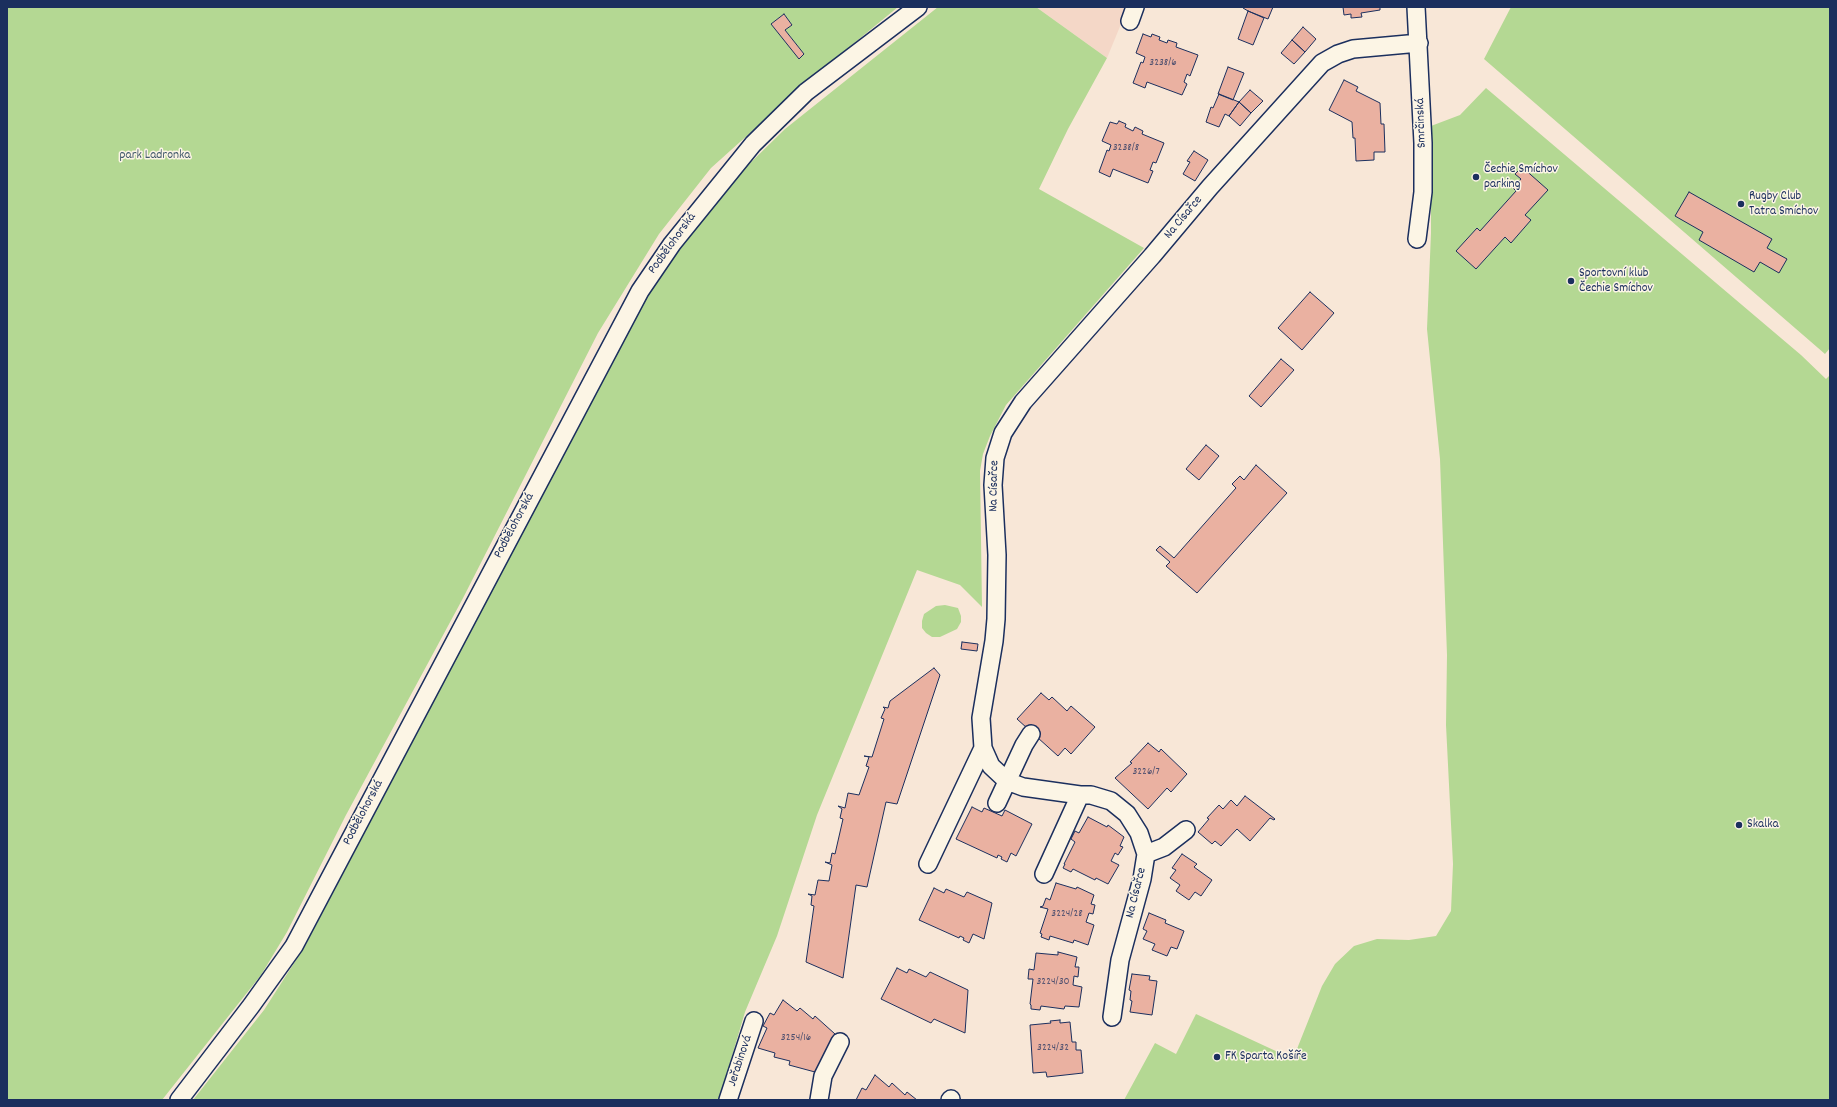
<!DOCTYPE html>
<meta charset="utf-8">
<style>
body{margin:0}
#map{position:relative;width:1837px;height:1107px;overflow:hidden;background:#f8e7d7;font-family:Dekko,sans-serif}
canvas{display:block}
.frame{position:absolute;inset:0;border:8px solid #1b2f5e;pointer-events:none}
</style>
<div id="map">
<canvas width="1837" height="1107"></canvas>
<div class="frame"></div>
</div>
<script>
const ctx = document.querySelector('canvas').getContext('2d');
ctx.lineJoin = 'round';
function fill(path, color) {
  ctx.fillStyle = color;
  ctx.fill(path, 'evenodd');
}
function poly(rows) {
  const path = new Path2D();
  for (const r of rows) {
    path.moveTo(r[0], r[1]);
    for (let i = 2; i < r.length; i += 2) path.lineTo(r[i], r[i + 1]);
  }
  return path;
}
function stroke(path, color, width, dash) {
  ctx.strokeStyle = color;
  ctx.lineWidth = width;
  ctx.lineCap = dash ? 'butt' : 'round';
  ctx.setLineDash(dash || []);
  ctx.stroke(path);
}
function drawText(font, color, halo, rows, align = 'center') {
  ctx.font = font + ' Dekko,sans-serif';
  ctx.lineWidth = 3;
  ctx.setLineDash([]);
  ctx.textBaseline = 'middle';
  ctx.strokeStyle = halo;
  ctx.fillStyle = color;
  for (const [text, x, y, turn = 0] of rows) {
    ctx.save();
    ctx.translate(x, y);
    ctx.rotate((+turn || 0) * Math.PI / 180);
    ctx.textAlign = isNaN(turn) ? turn : align;
    if (halo) ctx.strokeText(text, 0, 0);
    ctx.fillText(text, 0, 0);
    ctx.restore();
  }
}
fill(poly([
 [1036,7,1128,7,1107,58]
]), '#f4d7c7');
fill(poly([
 [7,7,898,7,808,81,711,168,659,234,598,333,462,600,346,815,287,932,261,975,162,1100,7,1100],
 [784,14,792,25,785,30,804,54,799,58,771,24],
 [938,7,1036,7,1107,58,1068,129,1039,189,1144,248,1006,405,990,436,983,454,980,471,982,607,960,585,917,570,817,815,777,936,745,1012,719,1100,193,1100,264,1010,305,946,644,301,696,225,738,175,785,129],
 [1511,7,1830,7,1830,348,1825,354,1484,59],
 [1486,88,1801,355,1826,379,1830,375,1830,1100,1124,1100,1155,1043,1176,1054,1196,1014,1293,1059,1322,986,1335,964,1354,946,1377,939,1409,940,1436,936,1451,911,1453,864,1446,725,1447,655,1440,459,1427,329,1431,233,1431,126,1460,115],
 [945,605,958,608,961,616,961,622,957,629,940,637,932,637,926,633,922,628,922,621,924,614,936,606]
]), '#b4d893');
const building = poly([
 [1244,7,1273,7,1268,19,1248,11,1243,8,1244,7],
 [1343,7,1380,7,1380,10,1361,13,1362,17,1351,18,1351,14,1344,15,1343,7],
 [1248,11,1264,18,1253,45,1238,39,1248,11],
 [784,14,792,25,785,30,804,54,799,59,771,24,784,14],
 [1303,27,1316,39,1305,52,1292,40,1303,27],
 [1143,34,1151,37,1152,34,1160,37,1159,40,1167,43,1168,40,1177,43,1176,47,1198,55,1190,76,1187,74,1184,82,1187,84,1182,95,1147,82,1145,88,1133,83,1141,62,1143,63,1145,57,1136,53,1143,34],
 [1292,40,1305,52,1294,64,1281,53,1292,40],
 [1228,67,1244,73,1233,100,1218,94,1228,67],
 [1344,80,1358,87,1356,91,1380,103,1381,124,1384,124,1385,152,1374,152,1374,160,1356,161,1355,138,1353,138,1352,122,1329,110,1344,80],
 [1250,90,1263,101,1251,113,1239,102,1250,90],
 [1219,94,1239,102,1229,116,1225,114,1219,127,1206,122,1211,107,1213,108,1219,94],
 [1239,102,1251,113,1240,126,1229,116,1239,102],
 [1119,121,1126,124,1125,127,1133,131,1135,127,1143,131,1142,134,1164,143,1156,163,1153,162,1150,170,1153,171,1148,183,1113,169,1110,177,1099,172,1107,150,1109,151,1111,145,1102,141,1110,122,1117,124,1119,121],
 [1194,151,1208,160,1195,181,1183,174,1190,162,1187,161,1194,151],
 [1522,167,1548,190,1525,215,1531,220,1511,243,1505,237,1476,269,1456,251,1477,228,1480,231,1516,191,1513,188,1521,179,1515,174,1522,167],
 [1689,192,1772,239,1767,248,1787,259,1779,273,1760,262,1754,272,1699,240,1703,232,1675,216,1689,192],
 [1310,292,1334,313,1302,350,1278,328,1310,292],
 [1281,359,1294,370,1261,407,1249,396,1281,359],
 [1206,445,1219,456,1199,480,1186,469,1206,445],
 [1256,465,1287,493,1197,593,1166,566,1170,562,1156,550,1160,546,1174,558,1236,488,1232,484,1240,476,1244,480,1256,465],
 [962,642,978,644,977,651,961,649,962,642],
 [934,668,940,675,897,804,886,802,867,887,856,885,843,978,806,962,814,906,811,905,812,896,808,894,815,895,818,880,829,881,832,865,825,862,830,863,832,853,835,854,843,819,840,818,842,809,838,806,845,808,848,793,859,795,869,767,866,766,869,757,864,756,872,757,884,719,881,718,885,709,883,707,888,708,890,701,934,668],
 [1041,693,1049,700,1052,697,1067,711,1071,706,1095,727,1071,754,1065,748,1058,756,1017,719,1041,693],
 [1148,743,1159,752,1161,749,1187,774,1171,792,1167,788,1148,809,1115,778,1132,763,1130,762,1148,743],
 [1245,796,1275,819,1274,820,1270,818,1250,841,1237,829,1221,846,1215,841,1212,844,1198,832,1209,819,1207,818,1219,805,1223,809,1231,800,1237,806,1245,796],
 [972,807,982,812,984,808,1002,816,1005,810,1032,824,1016,856,1011,853,1007,862,1001,859,1002,857,998,855,997,858,956,839,972,807],
 [1088,817,1107,827,1108,825,1124,837,1120,846,1123,847,1118,855,1115,853,1111,861,1119,865,1108,884,1096,878,1095,880,1073,869,1071,872,1063,868,1065,864,1064,864,1075,842,1071,839,1075,831,1079,833,1088,817],
 [1182,854,1197,864,1194,867,1212,880,1201,896,1195,892,1189,900,1176,891,1180,885,1170,878,1176,870,1172,868,1182,854],
 [1056,883,1076,889,1077,887,1094,895,1091,904,1095,905,1093,914,1089,913,1086,922,1094,925,1088,945,1074,940,1073,943,1050,936,1049,940,1041,937,1042,934,1040,933,1048,909,1040,907,1043,906,1046,898,1050,900,1056,883],
 [934,888,944,893,946,889,964,897,967,892,992,903,984,939,973,934,969,943,963,940,964,938,960,936,959,938,919,920,934,888],
 [1149,913,1166,920,1165,923,1184,931,1177,949,1171,947,1167,956,1152,950,1155,944,1143,939,1147,931,1143,929,1149,913],
 [1058,952,1077,957,1075,967,1079,967,1078,977,1074,976,1073,985,1082,987,1079,1007,1065,1006,1064,1009,1041,1006,1040,1010,1031,1009,1031,1005,1030,1004,1033,979,1028,979,1029,969,1034,970,1036,953,1058,955,1058,952],
 [897,968,907,973,909,969,926,977,930,972,968,990,965,1033,934,1019,931,1023,881,999,897,968],
 [1132,974,1150,976,1149,980,1157,981,1152,1015,1130,1012,1132,1001,1130,1000,1131,991,1129,990,1132,974],
 [783,1000,797,1011,800,1008,813,1019,815,1016,835,1034,815,1072,789,1065,790,1061,774,1057,775,1053,758,1048,767,1028,763,1026,770,1013,774,1015,783,1000],
 [1060,1020,1060,1023,1070,1022,1072,1042,1076,1042,1076,1050,1081,1050,1083,1073,1047,1077,1046,1072,1033,1073,1030,1025,1051,1023,1050,1021,1060,1020],
 [875,1075,889,1087,892,1083,905,1095,907,1092,917,1100,856,1100,862,1088,866,1090,875,1075]
]);
fill(building, '#eab1a1');
stroke(building, '#1b2f5e', 1);
const minor = poly([
 [1416,7,1423,143,1423,192,1417,239],
 [1130,21,1135,7],
 [997,803,1024,745,1031,734],
 [1146,854,1164,847,1186,830],
 [928,864,983,748],
 [1044,874,1080,795],
 [1112,1017,1120,960,1142,879,1146,854,1139,833,1127,814,1111,801,1091,795,1080,795,1023,787,1007,781,991,766,983,748,981,718,994,641,996,619,997,555,993,485,995,458,1003,433,1023,402,1152,256,1210,187,1322,63,1338,54,1353,49,1419,43],
 [179,1100,251,1006,294,946,640,291,672,244,753,144,806,92,918,7],
 [728,1100,754,1021],
 [819,1100,823,1076,840,1042],
 [950,1100,951,1099]
]);
stroke(minor, '#1b2f5e', 20);
stroke(minor, '#fcf5e5', 17);
for (const [x, y, r, color] of [
 [1476,177,4,"#1b2f5e"],
 [1741,204,4,"#1b2f5e"],
 [1571,281,4,"#1b2f5e"],
 [1739,825,4,"#1b2f5e"],
 [1217,1057,4,"#1b2f5e"]
]) {
  const dot = new Path2D();
  dot.arc(x, y, r, 0, 2 * Math.PI);
  ctx.fillStyle = color;
  ctx.fill(dot);
  stroke(dot, '#fcf5e5', 1.5);
}
drawText('11px', '#4f506f', null, [
 ["3238/6",1163,63],
 ["3238/8",1126,148],
 ["3226/7",1146,772],
 ["3224/28",1067,914],
 ["3224/30",1053,982],
 ["3254/16",796,1038],
 ["3224/32",1053,1048]
]);
drawText('13px', '#1b2f5e', '#fcf5e5', [
 ["Smrčinská",1422,123,-92],
 ["Na Císařce",1184,218,-50],
 ["Podbělohorská",673,244,-54],
 ["Na Císařce",995,486,-89],
 ["Podbělohorská",515,526,-62],
 ["Podbělohorská",364,813,-62],
 ["Na Císařce",1137,893,-76],
 ["Jeřabinová",741,1061,-72]
]);
drawText('13px', '#41596b', '#fcf5e5', [
 ["park Ladronka",155,156]
]);
drawText('13px', '#1b2f5e', '#fcf5e5', [
 ["Čechie Smíchov",1484,170],
 ["parking",1484,185],
 ["Rugby Club",1749,197],
 ["Tatra Smíchov",1749,212],
 ["Sportovní klub",1579,274],
 ["Čechie Smíchov",1579,289],
 ["Skalka",1747,825],
 ["FK Sparta Košíře",1225,1057]
], 'left');
</script>
